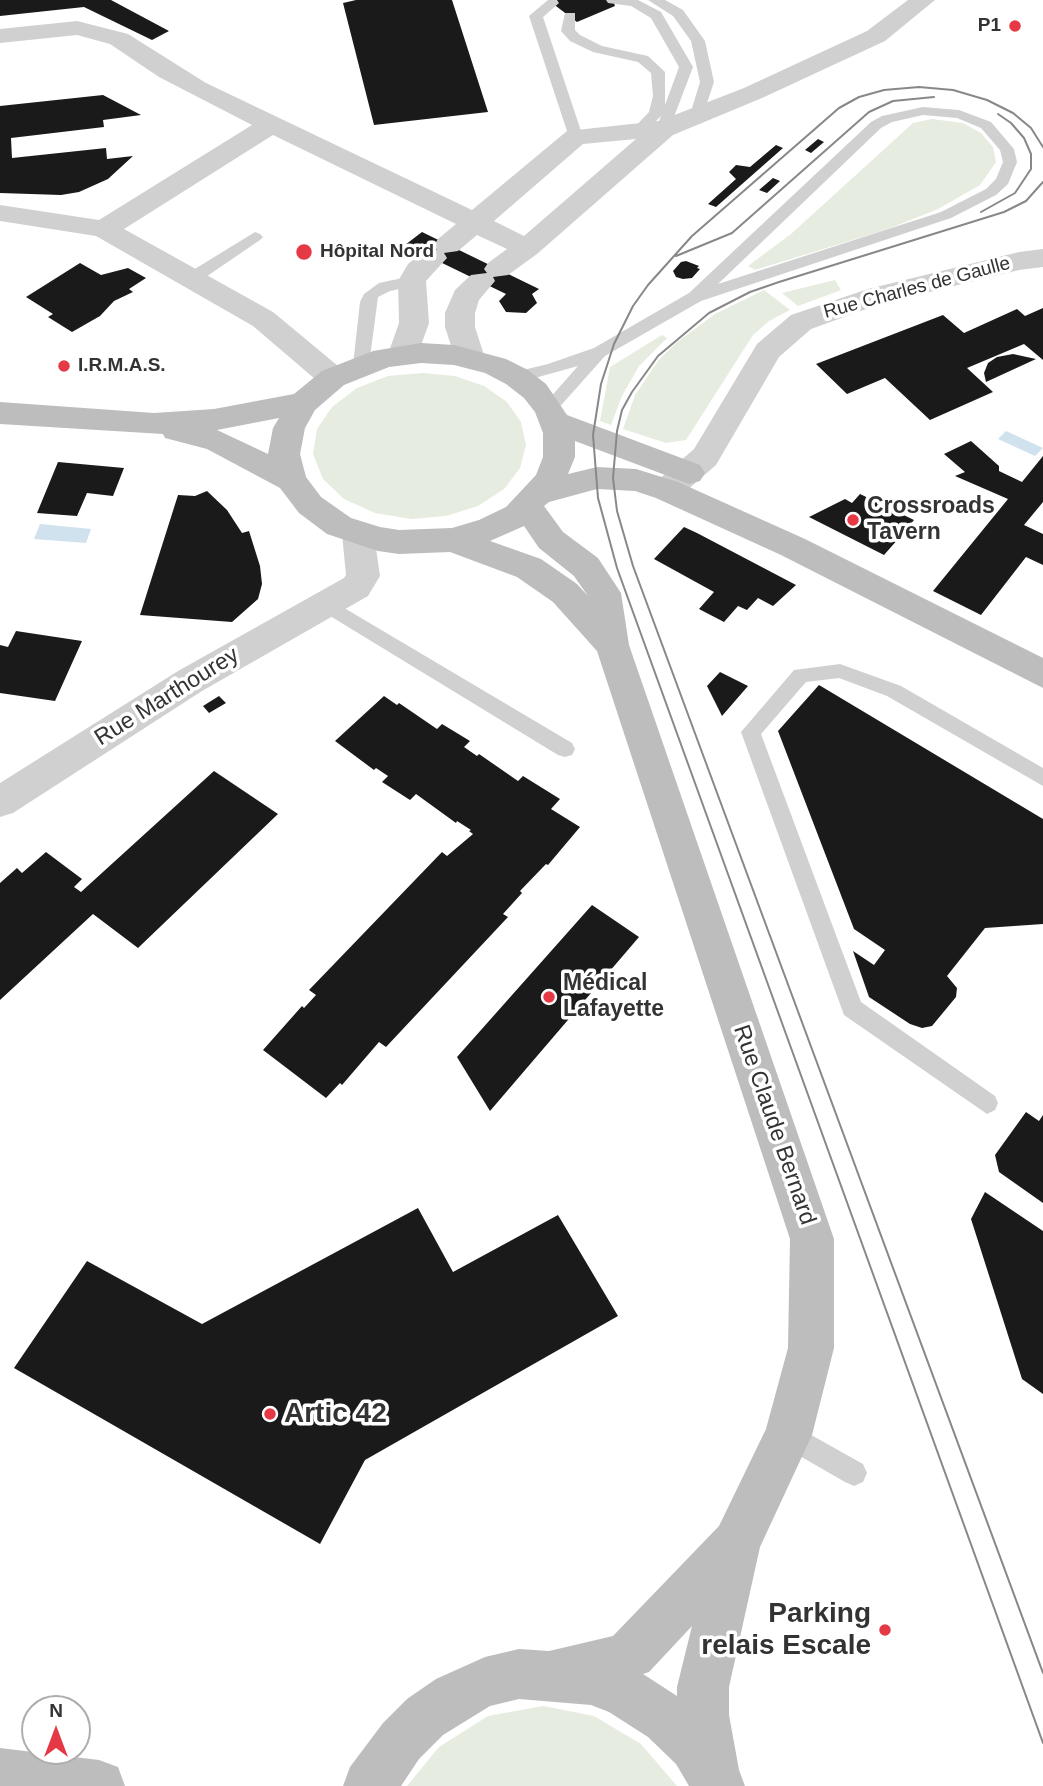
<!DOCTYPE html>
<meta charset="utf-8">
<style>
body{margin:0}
#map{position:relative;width:1043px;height:1786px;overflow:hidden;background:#fff;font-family:Arial,sans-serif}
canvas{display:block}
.north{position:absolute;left:21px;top:1695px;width:70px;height:70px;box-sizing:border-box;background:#fff;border:2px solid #adadad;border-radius:50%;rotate:0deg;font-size:19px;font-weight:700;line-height:28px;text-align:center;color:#333}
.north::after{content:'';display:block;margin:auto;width:24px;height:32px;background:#e63946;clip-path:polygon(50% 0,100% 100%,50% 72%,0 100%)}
</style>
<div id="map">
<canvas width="1043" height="1786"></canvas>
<div class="north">N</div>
</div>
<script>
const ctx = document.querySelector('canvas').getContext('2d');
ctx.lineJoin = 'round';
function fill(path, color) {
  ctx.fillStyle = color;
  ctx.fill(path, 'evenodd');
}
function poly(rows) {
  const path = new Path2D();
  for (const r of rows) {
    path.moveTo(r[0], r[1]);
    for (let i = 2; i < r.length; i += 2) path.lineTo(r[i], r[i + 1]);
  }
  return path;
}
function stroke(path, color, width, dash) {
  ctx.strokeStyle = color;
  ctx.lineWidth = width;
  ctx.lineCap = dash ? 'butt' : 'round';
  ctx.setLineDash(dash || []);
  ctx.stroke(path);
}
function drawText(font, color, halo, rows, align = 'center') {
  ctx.font = font + ' Arial,sans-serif';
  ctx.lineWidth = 7;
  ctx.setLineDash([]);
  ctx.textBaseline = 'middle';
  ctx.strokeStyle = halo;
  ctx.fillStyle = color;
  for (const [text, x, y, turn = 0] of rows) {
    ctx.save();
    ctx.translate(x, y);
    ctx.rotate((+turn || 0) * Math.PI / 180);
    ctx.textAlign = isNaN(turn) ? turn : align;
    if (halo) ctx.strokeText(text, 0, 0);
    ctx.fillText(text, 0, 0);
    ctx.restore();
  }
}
fill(poly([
 [932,119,963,123,981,133,993,147,996,162,980,185,938,209,888,229,755,270,748,266,791,234,913,123],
 [835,280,841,290,798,306,782,293],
 [764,290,790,310,769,321,753,335,686,440,666,443,623,429,635,395,658,361,676,343,715,314],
 [662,335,667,338,639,366,622,396,611,425,600,421,610,367],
 [423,373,455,376,484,386,507,402,521,422,526,445,520,468,504,489,478,506,446,516,411,519,375,513,344,499,323,479,313,454,317,429,332,407,357,388,388,376],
 [543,1706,594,1716,641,1744,677,1786,407,1786,439,1747,488,1716]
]), '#e6ecdf');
fill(poly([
 [1006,431,1043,448,1035,456,998,439],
 [40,524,91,529,86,543,34,539]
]), '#cfe2ee');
fill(poly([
 [0,0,111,0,169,31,152,40,84,7,0,16],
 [356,0,452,0,488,112,374,125,343,3],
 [548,0,613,0,615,6,577,22],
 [103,95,141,115,103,120,104,127,11,138,12,158,106,148,107,159,133,156,108,179,79,192,61,195,0,193,0,106],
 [818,139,824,142,811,153,805,150],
 [776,145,783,148,716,207,708,204,736,179,729,172,736,165,750,167],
 [773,178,780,181,767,193,759,190],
 [422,232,539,289,532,294,537,303,526,313,506,312,499,301,506,294,405,245],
 [686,261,699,266,697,268,700,269,692,278,683,279,676,277,673,271,681,262],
 [80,263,101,275,128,268,146,278,129,289,133,292,114,301,100,316,72,332,48,317,53,314,26,297],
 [1043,308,1043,360,1024,344,967,368,993,392,930,420,885,378,847,394,816,364,943,315,964,333,1017,309,1025,316],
 [1013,354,1036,359,986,382,984,373,988,363,997,357],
 [971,441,999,466,999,471,1022,482,1043,456,1043,502,1024,525,1043,534,1043,565,1026,557,981,615,933,591,1008,499,955,476,965,472,944,454],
 [58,462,124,468,113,496,87,493,77,516,37,513],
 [207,491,227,510,242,533,249,531,260,566,262,584,258,599,232,622,140,615,178,495,195,496],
 [860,494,914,520,903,533,907,535,903,540,899,538,884,555,809,517,845,499,852,503],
 [684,527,697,533,796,585,773,606,758,598,747,610,738,606,724,622,699,609,714,592,654,559],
 [16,631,82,641,55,701,0,693,0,645,8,647],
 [720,672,748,686,722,716,707,686],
 [819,685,1043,819,1043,924,985,928,947,976,957,988,956,997,932,1026,922,1028,910,1024,869,997,853,951,874,965,885,950,854,929,778,731],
 [219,696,226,703,209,713,203,706],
 [384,696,397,705,399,703,437,729,442,724,470,741,464,747,477,756,479,754,518,781,523,776,560,799,551,809,580,827,548,865,546,864,520,891,522,893,503,914,508,917,386,1047,379,1042,342,1085,340,1083,326,1098,263,1050,302,1006,304,1008,316,995,309,990,442,852,447,856,473,834,469,831,471,830,457,821,456,823,416,794,410,800,382,782,388,776,376,768,374,770,335,741],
 [214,771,278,814,138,948,93,914,0,1000,0,883,17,868,22,873,46,852,82,879,74,887,81,892],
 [592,905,639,937,490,1111,457,1057],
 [1026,1112,1039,1121,1043,1115,1043,1203,999,1172,995,1155],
 [985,1192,1043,1231,1043,1394,1022,1379,971,1219],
 [418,1208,453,1272,558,1215,618,1316,365,1460,320,1544,14,1368,87,1261,202,1324]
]), '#1a1a1a');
fill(poly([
 [548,0,557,0,559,3,543,17,583,137,576,141,569,137,529,16,548,0],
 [606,0,638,0,661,12,693,67,669,130,664,131,657,127,661,116,642,135,637,136,630,132,649,112,653,96,651,73,638,62,593,52,570,41,561,31,565,13,575,13,575,30,580,35,602,46,648,56,665,72,665,105,679,67,651,18,631,6,608,3,606,0],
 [648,0,665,0,683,10,705,41,714,82,701,121,691,121,689,118,700,82,691,41,673,16,648,0],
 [923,107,959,110,991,122,1014,149,1017,162,1008,184,996,195,951,218,701,301,605,356,555,412,549,414,541,408,578,366,517,383,511,381,509,377,511,373,548,364,594,348,689,293,871,122,882,116,923,107],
 [923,115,957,118,981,128,1000,150,1003,162,996,179,986,189,941,212,718,284,881,128,892,122,923,115],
 [255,232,260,234,263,237,260,240,197,283,185,283,183,279,185,275,255,232],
 [412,276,420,281,418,285,390,291,378,297,369,365,361,370,355,369,353,365,360,302,364,294,379,283,412,276],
 [324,596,572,743,575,749,572,755,565,757,558,755,317,608,315,603,317,598,324,596],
 [840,664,901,686,1043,768,1043,786,887,696,839,678,806,682,761,734,861,1002,995,1096,998,1103,995,1110,987,1114,844,1015,741,732,794,670,840,664],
 [788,1422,863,1464,867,1473,863,1482,854,1486,845,1482,779,1444,775,1435,779,1426,788,1422]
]), '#d0d0d0');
fill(poly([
 [908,0,935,0,885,41,762,98,673,135,537,254,508,275,493,277,495,281,479,300,475,313,475,327,485,358,481,365,470,368,459,365,455,358,445,327,445,313,455,290,471,275,487,273,484,269,488,263,507,249,477,235,458,251,444,253,447,258,426,281,429,323,418,354,414,361,403,364,392,361,388,354,399,323,398,281,408,264,423,252,437,250,434,245,438,239,456,224,273,135,124,229,273,312,344,371,348,378,344,385,333,388,322,385,253,326,96,236,0,221,0,205,99,220,252,125,159,77,110,44,77,35,0,43,0,29,77,21,128,34,206,83,472,210,567,131,659,121,744,88,867,31,908,0],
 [636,139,524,236,494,221,583,144,636,139],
 [1043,249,1043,267,1019,270,877,305,811,329,779,357,716,465,678,498,667,501,656,498,651,490,656,482,694,449,757,344,791,315,868,289,1019,252,1043,249],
 [358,522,370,526,374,534,380,576,368,596,202,691,13,813,0,817,0,783,178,671,344,578,346,575,342,534,346,526,358,522]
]), '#d0d0d0');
fill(poly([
 [421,343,454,345,506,359,528,370,546,384,567,415,700,465,705,473,700,481,689,484,575,441,575,457,568,474,597,467,636,469,678,482,805,539,1043,658,1043,688,781,555,656,498,635,491,597,489,549,502,544,506,563,532,598,558,621,593,629,645,834,1239,834,1348,812,1435,760,1547,729,1687,729,1715,739,1770,745,1786,689,1786,676,1764,648,1737,609,1712,591,1705,519,1699,490,1706,443,1735,419,1759,401,1786,343,1786,350,1767,383,1723,407,1699,436,1679,485,1657,519,1649,549,1651,613,1636,719,1526,766,1429,788,1348,790,1239,597,651,553,602,517,577,450,552,399,554,378,551,327,534,299,513,280,488,207,449,165,438,163,434,0,424,0,402,154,413,214,409,294,394,322,371,373,351,421,343],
 [421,363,454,365,485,373,506,384,524,398,535,412,543,433,543,457,536,475,506,507,479,520,452,528,399,530,380,527,351,518,321,497,306,477,300,454,305,428,315,410,344,385,389,367,421,363],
 [279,418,273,428,268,454,217,430,279,418],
 [524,526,539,548,574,576,588,596,577,584,541,559,490,541,524,526],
 [692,1626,677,1687,677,1696,643,1674,649,1672,692,1626],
 [0,1748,99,1760,118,1767,125,1786,0,1786,0,1748]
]), '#bdbdbd');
stroke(poly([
 [1043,147,1031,128,1013,113,987,100,953,90,919,87,884,90,859,97,839,108,692,236,648,285,633,306,614,344,601,384,593,435,598,498,617,568,1043,1743],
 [1043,182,1026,201,1004,212,779,282,750,292,709,313,658,356,632,392,622,410,617,431,613,478,617,511,633,566,1043,1673],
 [981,212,1015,193,1031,169,1031,154,1024,138,1011,123,998,114],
 [676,256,732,233,869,112,893,101,934,97]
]), '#888', 2);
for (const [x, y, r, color] of [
 [1015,26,7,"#e63946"],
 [304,252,9,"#e63946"],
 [64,366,7,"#e63946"],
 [853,520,7,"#e63946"],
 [549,997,7,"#e63946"],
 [270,1414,7,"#e63946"],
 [885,1630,7,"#e63946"]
]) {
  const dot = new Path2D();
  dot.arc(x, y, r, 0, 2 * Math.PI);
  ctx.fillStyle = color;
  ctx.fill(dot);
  stroke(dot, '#fff', 2.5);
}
drawText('bold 19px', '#333', '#fff', [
 ["P1",1001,26,"right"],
 ["Hôpital Nord",320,252],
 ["I.R.M.A.S.",78,366]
], 'left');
drawText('19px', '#333', '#fff', [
 ["Rue Charles de Gaulle",917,288,-15]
]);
drawText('bold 23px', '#333', '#fff', [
 ["Crossroads",867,507],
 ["Tavern",867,533],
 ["Médical",563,984],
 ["Lafayette",563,1010]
], 'left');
drawText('23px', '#333', '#fff', [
 ["Rue Marthourey",167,697,-32],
 ["Rue Claude Bernard",774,1125,71]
]);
drawText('bold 28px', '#333', '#fff', [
 ["Artic 42",284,1414],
 ["Parking",871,1614,"right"],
 ["relais Escale",871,1646,"right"]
], 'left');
</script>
